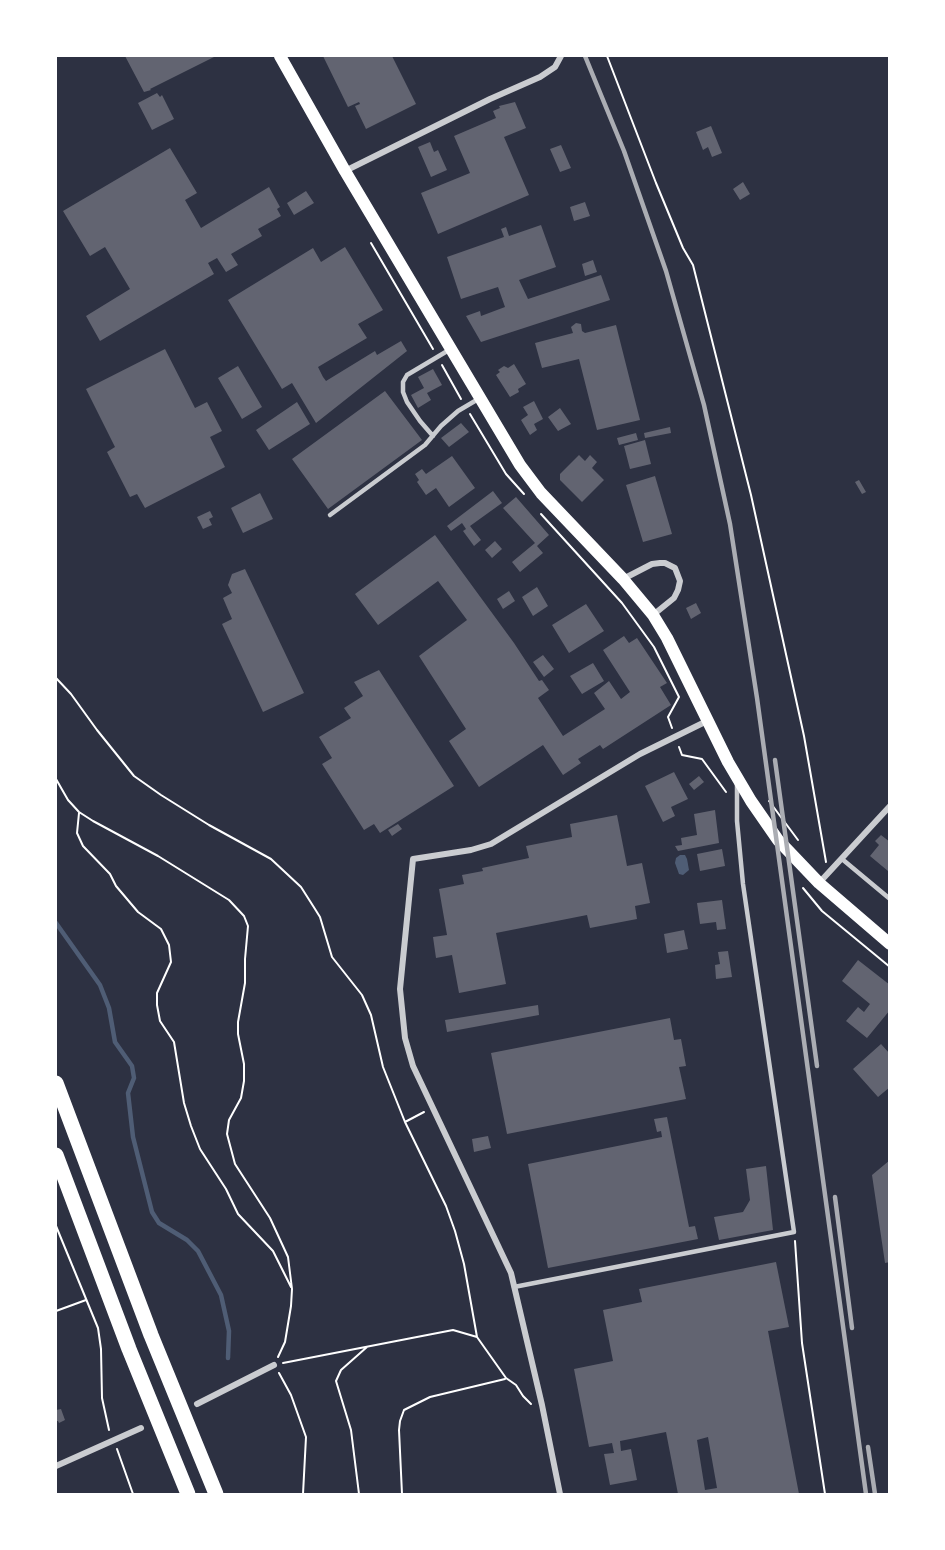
<!DOCTYPE html>
<style>
body{margin:0}
#map{position:relative;width:945px;height:1550px;overflow:hidden;background:#2d3142;font-family:"Alegreya Sans",sans-serif}
canvas{display:block}
.frame{position:absolute;inset:0;border:57px solid #fff;pointer-events:none}
</style>
<div id="map">
<canvas width="945" height="1550"></canvas>
<div class="frame"></div>
</div>
<script>
const ctx = document.querySelector('canvas').getContext('2d');
ctx.lineJoin = 'round';
function fill(path, color) {
  ctx.fillStyle = color;
  ctx.fill(path, 'evenodd');
}
function poly(rows) {
  const path = new Path2D();
  for (const r of rows) {
    path.moveTo(r[0], r[1]);
    for (let i = 2; i < r.length; i += 2) path.lineTo(r[i], r[i + 1]);
  }
  return path;
}
function stroke(path, color, width, dash) {
  ctx.strokeStyle = color;
  ctx.lineWidth = width;
  ctx.lineCap = dash ? 'butt' : 'round';
  ctx.setLineDash(dash || []);
  ctx.stroke(path);
}
fill(poly([
 [680,855,685,855,687,859,689,870,683,875,679,874,675,863,676,858]
]), '#4f5d75');
stroke(poly([
 [56,923,100,985,109,1008,115,1042,132,1066,134,1078,128,1093,133,1137,152,1212,159,1223,187,1240,198,1251,221,1295,229,1331,228,1358]
]), '#4f5d75', 4.5);
fill(poly([
 [125,56,216,56,150,89,151,90,144,92],
 [323,56,392,56,416,104,366,129,355,106,360,104,359,102,348,107],
 [157,93,160,97,162,95,174,119,152,130,138,103],
 [515,102,526,128,504,137,529,195,438,234,421,193,470,173,454,136,496,118,493,111,500,108,499,106],
 [711,126,722,153,712,157,708,147,703,150,696,132],
 [430,142,434,152,438,150,447,170,431,177,418,147],
 [561,145,571,168,560,172,550,149],
 [170,148,197,193,185,200,201,228,269,187,280,207,277,209,281,216,258,229,262,236,231,254,238,265,226,272,217,258,208,263,214,274,100,341,86,316,130,289,105,247,90,256,63,211],
 [743,182,750,194,740,200,733,189],
 [306,191,314,203,294,215,287,203],
 [585,202,590,216,574,221,570,207],
 [541,225,556,267,519,280,528,299,601,275,610,300,481,342,466,316,480,311,481,316,505,307,498,287,461,299,447,257,504,237,501,229,506,227,509,236],
 [345,247,383,310,358,324,367,338,318,367,323,377,326,381,375,351,377,355,401,341,407,351,316,423,292,383,282,389,228,300,313,248,321,262],
 [593,260,597,272,585,276,582,264],
 [576,323,581,324,582,331,585,333,616,325,640,420,597,430,579,359,542,368,535,343,573,333,571,327],
 [165,349,195,408,207,402,222,431,210,437,225,467,145,508,137,494,130,497,107,452,115,447,86,389],
 [514,364,526,384,518,389,519,392,510,397,496,375,500,372,498,370,504,366,508,368],
 [238,366,262,407,242,419,218,378],
 [433,369,442,385,427,393,431,400,418,408,411,395,424,388,418,377],
 [385,391,422,440,328,509,292,459],
 [534,401,543,419,534,424,537,430,530,435,521,420,528,415,523,407],
 [297,402,310,424,269,450,256,430],
 [560,408,571,424,558,431,548,417],
 [461,423,469,432,449,447,441,438],
 [670,427,671,433,645,438,644,433],
 [636,433,638,440,619,445,617,438],
 [645,440,651,464,630,469,624,446],
 [579,455,585,461,590,455,597,462,592,468,604,480,582,502,560,480,560,474],
 [452,456,475,488,449,507,436,488,426,495,417,482,419,480,415,474,422,469,426,474],
 [655,476,672,534,643,542,626,485],
 [859,480,866,492,862,494,855,482],
 [493,491,502,503,470,526,481,540,474,546,463,531,466,529,462,523,451,531,447,526],
 [260,493,273,519,243,533,231,508],
 [516,497,549,535,537,546,543,553,520,572,512,562,535,543,503,508],
 [210,511,213,517,209,519,212,525,203,529,197,517],
 [435,535,514,643,539,681,542,680,549,690,538,698,563,736,605,709,594,693,609,681,621,699,630,692,603,650,624,636,629,643,637,638,667,683,660,687,671,705,603,749,600,745,578,759,581,763,563,775,543,745,479,787,449,741,466,729,419,656,467,620,438,581,378,625,355,594],
 [495,541,502,549,492,558,485,550],
 [245,569,304,693,263,712,222,624,232,619,223,598,232,593,228,585,232,574],
 [537,587,548,606,533,616,522,597],
 [509,591,515,601,503,609,497,599],
 [696,603,701,613,691,619,686,608],
 [586,604,604,631,569,653,552,625],
 [543,655,554,669,544,677,533,662],
 [593,663,604,681,582,694,570,676],
 [379,670,454,786,380,833,374,824,364,830,322,764,332,758,319,737,351,718,344,708,363,696,354,682],
 [674,772,688,799,671,807,675,816,663,822,645,786],
 [699,776,704,782,694,790,689,784],
 [715,810,719,843,678,851,675,846,682,845,681,838,697,835,694,814],
 [617,815,627,866,642,863,650,903,635,906,637,919,590,928,587,915,496,933,506,984,459,993,452,955,436,958,433,937,447,935,439,889,464,884,462,875,483,871,482,868,529,858,526,846,572,837,570,824],
 [398,824,402,829,392,836,388,830],
 [881,835,890,842,890,869,888,871,870,856,879,845,875,841],
 [722,849,725,866,700,871,697,854],
 [722,900,726,929,717,930,716,922,700,924,697,903],
 [684,930,688,949,667,953,664,934],
 [728,951,732,977,716,979,715,965,720,964,718,952],
 [858,960,890,985,890,1010,867,1038,846,1021,858,1007,864,1012,870,1004,842,981],
 [538,1005,539,1015,447,1032,445,1020],
 [670,1018,674,1040,681,1039,686,1066,679,1067,686,1099,507,1134,491,1053],
 [881,1044,890,1054,890,1087,878,1097,853,1069],
 [667,1117,689,1227,695,1226,698,1239,548,1268,528,1164,662,1137,661,1131,657,1132,654,1119],
 [488,1136,491,1148,474,1152,472,1139],
 [890,1160,890,1262,885,1263,872,1175],
 [766,1166,773,1230,719,1240,714,1217,743,1212,750,1200,746,1169],
 [776,1262,789,1327,768,1331,799,1494,678,1494,666,1432,620,1441,621,1451,631,1449,637,1480,610,1485,604,1454,614,1453,612,1443,589,1447,574,1369,613,1361,603,1310,642,1302,639,1289],
 [708,1437,717,1488,705,1490,697,1440],
 [61,1409,65,1420,59,1423,58,1421,56,1421,56,1410]
]), '#626471');
stroke(poly([
 [607,56,656,183,683,248,693,265,751,495,804,736,826,862],
 [371,243,433,349],
 [442,365,461,399],
 [470,414,506,474,524,494],
 [541,514,622,603,654,647,679,697,668,717,672,728],
 [56,678,71,694,97,730,134,776,161,795,209,825,271,859,301,887,315,909,320,917,332,957,362,995,371,1015,383,1067,405,1122,446,1206,455,1231,464,1264,477,1337],
 [679,747,682,755,702,759,726,792],
 [56,779,68,800,79,812,93,821,158,856,229,900,244,916,248,926,245,959,245,983,238,1022,238,1034,244,1064,244,1081,241,1098,229,1120,227,1134,235,1164,270,1218,288,1257,292,1289,291,1306,285,1342,278,1357],
 [769,801,798,840],
 [79,813,77,833,83,846,110,874,116,886,138,912,161,929,169,945,171,962,157,993,157,1005,160,1021,174,1042,184,1103,191,1126,200,1149,226,1189,238,1214,273,1251,291,1287],
 [803,888,822,911,890,967],
 [405,1122,424,1112],
 [56,1226,98,1328,101,1349,102,1398,109,1430],
 [795,1241,802,1343,825,1494],
 [56,1311,86,1300],
 [283,1363,453,1330,477,1337,506,1378,516,1385,523,1396,531,1404],
 [279,1373,291,1395,306,1437,303,1494],
 [117,1449,133,1494],
 [359,1494,351,1430,336,1381,341,1370,367,1347],
 [402,1494,399,1430,400,1421,404,1410,430,1397,505,1379]
]), '#fff', 2);
stroke(poly([
 [433,436,420,421,407,402,403,392,403,382,407,375,449,350],
 [330,515,425,445,441,426,458,411,480,398],
 [842,859,890,899],
 [514,1287,794,1232,743,884,737,821,737,783]
]), '#caccd0', 4.5);
stroke(poly([
 [345,171,490,99,540,77,555,67,561,56],
 [623,579,652,564,660,563,665,563,675,568,680,581,678,590,674,598,653,615],
 [819,883,890,806],
 [197,1404,274,1365],
 [56,1466,141,1428],
 [560,1494,542,1405,511,1273,413,1066,405,1038,400,989,413,859,471,850,491,844,640,754,707,721]
]), '#caccd0', 6);
stroke(poly([
 [280,56,345,171,520,465,541,493,623,579,653,615,667,638,728,762,751,801,778,840,819,883,890,944]
]), '#fff', 12);
stroke(poly([
 [56,1083,151,1335,216,1494],
 [56,1155,129,1349,188,1494]
]), '#fff', 15);
stroke(poly([
 [585,56,624,151,666,271,704,405,730,524,757,698,866,1494],
 [775,760,817,1066],
 [835,1197,852,1328],
 [868,1447,875,1494]
]), '#abadb3', 4.5);
</script>
